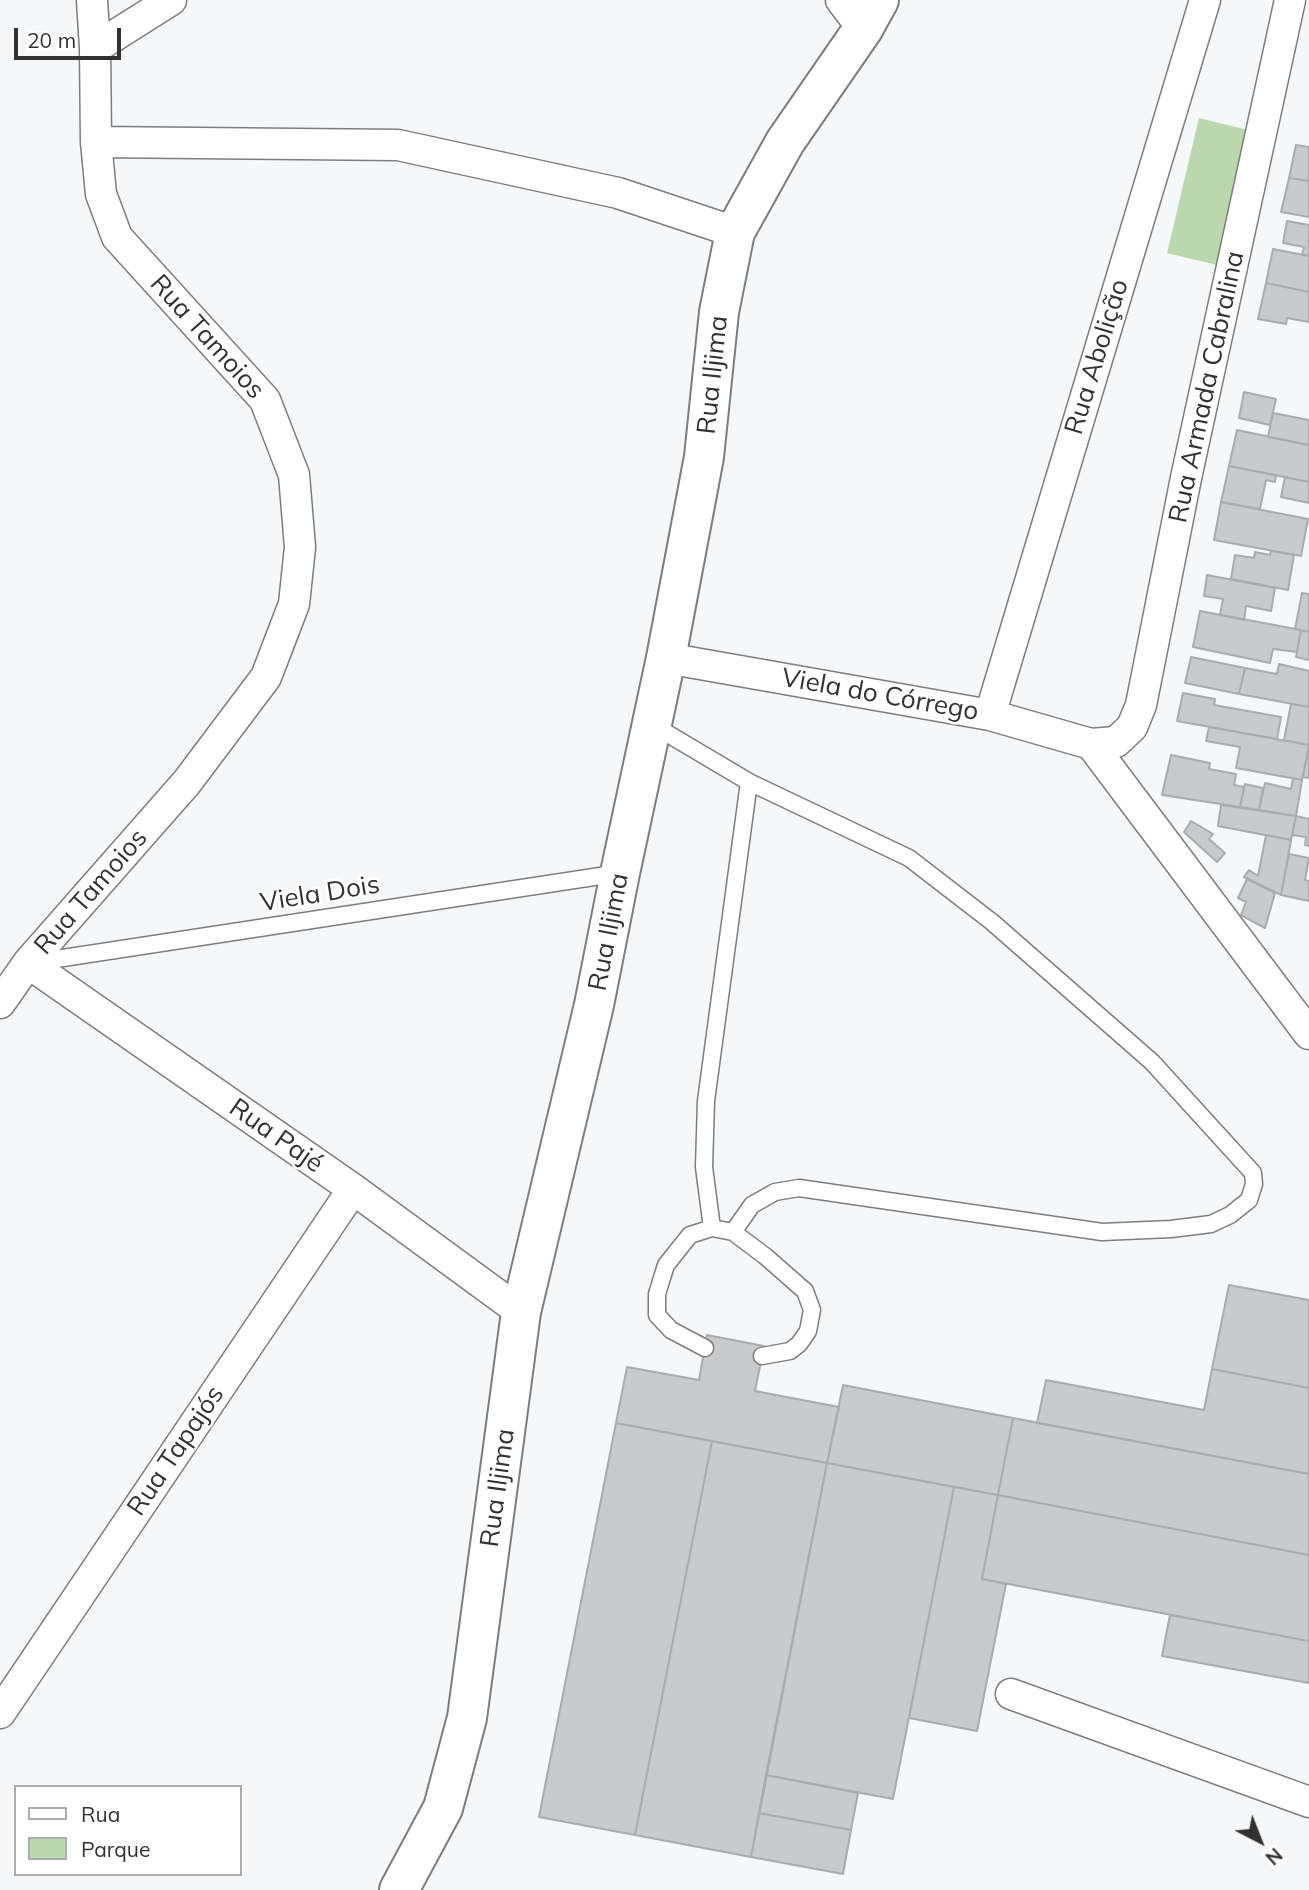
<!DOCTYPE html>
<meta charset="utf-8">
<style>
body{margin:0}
#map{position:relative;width:1309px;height:1890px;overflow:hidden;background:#f6f7f8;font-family:Mulish,sans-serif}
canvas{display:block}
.legend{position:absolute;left:14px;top:1785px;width:228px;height:91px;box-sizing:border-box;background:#fff;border:2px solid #adadad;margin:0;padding:9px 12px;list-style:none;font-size:21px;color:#323233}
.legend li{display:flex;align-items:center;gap:14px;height:35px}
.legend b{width:35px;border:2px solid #adadad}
.north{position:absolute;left:1225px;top:1806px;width:70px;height:70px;-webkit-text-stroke:5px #fff;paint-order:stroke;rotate:138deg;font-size:19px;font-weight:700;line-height:28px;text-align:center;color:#323233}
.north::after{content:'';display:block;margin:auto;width:24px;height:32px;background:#323233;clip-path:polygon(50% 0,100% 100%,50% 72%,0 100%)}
.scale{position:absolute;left:14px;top:28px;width:107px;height:32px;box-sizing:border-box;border:4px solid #323233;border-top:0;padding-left:9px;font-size:21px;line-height:24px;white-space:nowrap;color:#323233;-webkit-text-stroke:5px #fff;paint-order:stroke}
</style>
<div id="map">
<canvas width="1309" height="1890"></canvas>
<ul class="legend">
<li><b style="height:9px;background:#fff"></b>Rua</li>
<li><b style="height:19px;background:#b9d8ad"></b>Parque</li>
</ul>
<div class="north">N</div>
<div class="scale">20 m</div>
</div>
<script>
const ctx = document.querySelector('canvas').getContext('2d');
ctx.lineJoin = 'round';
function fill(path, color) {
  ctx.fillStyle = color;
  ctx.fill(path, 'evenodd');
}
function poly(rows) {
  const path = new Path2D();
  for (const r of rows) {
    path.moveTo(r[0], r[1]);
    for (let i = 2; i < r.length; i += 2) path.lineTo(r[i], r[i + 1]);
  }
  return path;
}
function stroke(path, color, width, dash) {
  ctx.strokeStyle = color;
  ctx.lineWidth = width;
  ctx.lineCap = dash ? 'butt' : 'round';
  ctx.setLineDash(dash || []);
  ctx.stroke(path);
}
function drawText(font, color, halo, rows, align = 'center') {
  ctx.font = font + ' Mulish,sans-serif';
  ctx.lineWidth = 5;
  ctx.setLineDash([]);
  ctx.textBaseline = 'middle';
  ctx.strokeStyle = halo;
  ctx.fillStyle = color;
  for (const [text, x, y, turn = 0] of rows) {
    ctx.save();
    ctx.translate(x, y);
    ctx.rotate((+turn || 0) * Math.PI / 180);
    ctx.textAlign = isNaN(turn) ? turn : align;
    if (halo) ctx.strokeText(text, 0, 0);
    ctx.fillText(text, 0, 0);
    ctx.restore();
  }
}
fill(poly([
 [1199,118,1252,131,1221,266,1167,253]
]), '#b9d8ad');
const building = poly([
 [1296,145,1309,147,1309,181,1289,178,1296,145],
 [1289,178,1309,181,1309,217,1281,212,1289,178],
 [1287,221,1309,225,1309,256,1302,255,1304,247,1283,243,1287,221],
 [1273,249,1309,256,1309,292,1266,283,1273,249],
 [1266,283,1309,292,1309,322,1287,318,1286,324,1258,319,1266,283],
 [1244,392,1276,399,1270,425,1239,418,1244,392],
 [1273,413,1309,420,1309,445,1268,437,1273,413],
 [1237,430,1309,445,1309,482,1229,466,1237,430],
 [1229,466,1276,475,1275,482,1266,480,1260,509,1221,502,1229,466],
 [1285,477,1309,482,1309,503,1281,497,1285,477],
 [1221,502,1308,519,1301,556,1214,540,1221,502],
 [1271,551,1294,555,1288,590,1231,579,1235,555,1254,558,1255,552,1270,555,1271,551],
 [1207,575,1275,588,1271,611,1246,606,1244,620,1220,615,1223,599,1204,596,1207,575],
 [1302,593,1309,594,1309,632,1295,629,1302,593],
 [1200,611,1301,630,1297,652,1273,649,1270,663,1193,647,1200,611],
 [1301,630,1309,632,1309,660,1296,657,1301,630],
 [1191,657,1245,668,1239,694,1185,683,1191,657],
 [1279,664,1309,671,1309,707,1239,694,1245,668,1277,674,1279,664],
 [1183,693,1215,699,1214,705,1281,717,1277,739,1177,721,1183,693],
 [1291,704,1309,707,1309,745,1284,740,1291,704],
 [1209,727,1309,745,1302,780,1236,768,1240,747,1206,741,1209,727],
 [1309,745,1309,778,1303,777,1309,745],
 [1171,755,1210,763,1209,769,1236,774,1234,785,1244,787,1240,807,1162,795,1171,755],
 [1293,778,1302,780,1296,816,1259,810,1265,783,1291,789,1293,778],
 [1245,784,1263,788,1259,810,1240,807,1245,784],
 [1221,805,1296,816,1291,840,1218,826,1221,805],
 [1296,816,1309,819,1309,846,1305,845,1306,837,1292,835,1296,816],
 [1191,821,1213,834,1209,839,1225,853,1217,862,1184,832,1191,821],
 [1266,835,1291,840,1281,895,1244,877,1249,870,1258,876,1266,835],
 [1289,854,1309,858,1305,880,1309,881,1309,901,1281,895,1289,854],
 [1247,879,1275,893,1265,928,1241,915,1246,902,1238,898,1247,879],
 [1229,1285,1309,1300,1309,1388,1212,1369,1229,1285],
 [707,1335,764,1346,755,1391,839,1407,827,1463,616,1423,627,1367,699,1380,707,1335],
 [1212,1369,1309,1388,1309,1474,1037,1423,1046,1380,1204,1410,1212,1369],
 [843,1385,1013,1418,998,1495,827,1463,843,1385],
 [1013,1418,1309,1474,1309,1555,998,1495,1013,1418],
 [616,1423,712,1441,635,1835,539,1817,616,1423],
 [712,1441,827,1463,751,1857,635,1835,712,1441],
 [827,1463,954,1487,893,1799,766,1775,827,1463],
 [954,1487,998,1495,982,1579,1006,1584,977,1731,909,1718,954,1487],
 [998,1495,1309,1555,1309,1641,982,1579,998,1495],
 [1170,1615,1309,1641,1309,1683,1162,1656,1170,1615],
 [766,1775,858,1793,851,1830,759,1813,766,1775],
 [759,1813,851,1830,843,1874,751,1857,759,1813]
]);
fill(building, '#c9cacb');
stroke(building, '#aaabac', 2);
const lane = poly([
 [653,725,749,782,909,858,992,922,1152,1062,1253,1173,1254,1184,1249,1200,1230,1215,1211,1224,1171,1229,1102,1232,799,1188,775,1192,752,1205,733,1232],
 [30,963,620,873],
 [712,1228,704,1167,706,1101,749,782],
 [705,1348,671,1330,657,1315,657,1294,666,1265,690,1235,712,1228,733,1232,765,1256,805,1291,812,1310,808,1331,799,1344,790,1351,762,1356]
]);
const street = poly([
 [841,0,863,29],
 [95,48,171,0],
 [96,142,398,145,618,193,735,232],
 [666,658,990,715,1091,744,1116,742,1132,727,1141,705,1186,478,1290,0],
 [990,715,1205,0],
 [1091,744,1309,1034],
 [28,963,353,1189,521,1312],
 [0,1003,28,963,187,782,266,677,294,604,300,547,294,475,265,400,117,237,101,194,96,142,95,48,92,0],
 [1011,1694,1309,1802],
 [0,1713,353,1189]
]);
const secondary = poly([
 [399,1890,443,1808,467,1718,521,1312,594,1005,620,873,666,658,704,457,719,312,735,232,785,142,863,29,879,0]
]);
stroke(lane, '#7c7d7e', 19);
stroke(street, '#7c7d7e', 33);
stroke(secondary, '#7c7d7e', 42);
stroke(lane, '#fff', 16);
stroke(street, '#fff', 30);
stroke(secondary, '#fff', 38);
drawText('26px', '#323233', '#fff', [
 ["Rua Tamoios",207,337,48],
 ["Rua Abolição",1097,357,-73],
 ["Rua Iljima",713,375,-84],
 ["Rua Armada Cabralina",1207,387,-78],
 ["Viela do Córrego",880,695,10],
 ["Rua Tamoios",91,892,-49],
 ["Viela Dois",320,894,-9],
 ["Rua Iljima",609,932,-79],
 ["Rua Pajé",276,1136,35],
 ["Rua Tapajós",176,1451,-56],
 ["Rua Iljima",498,1488,-82]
]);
</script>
